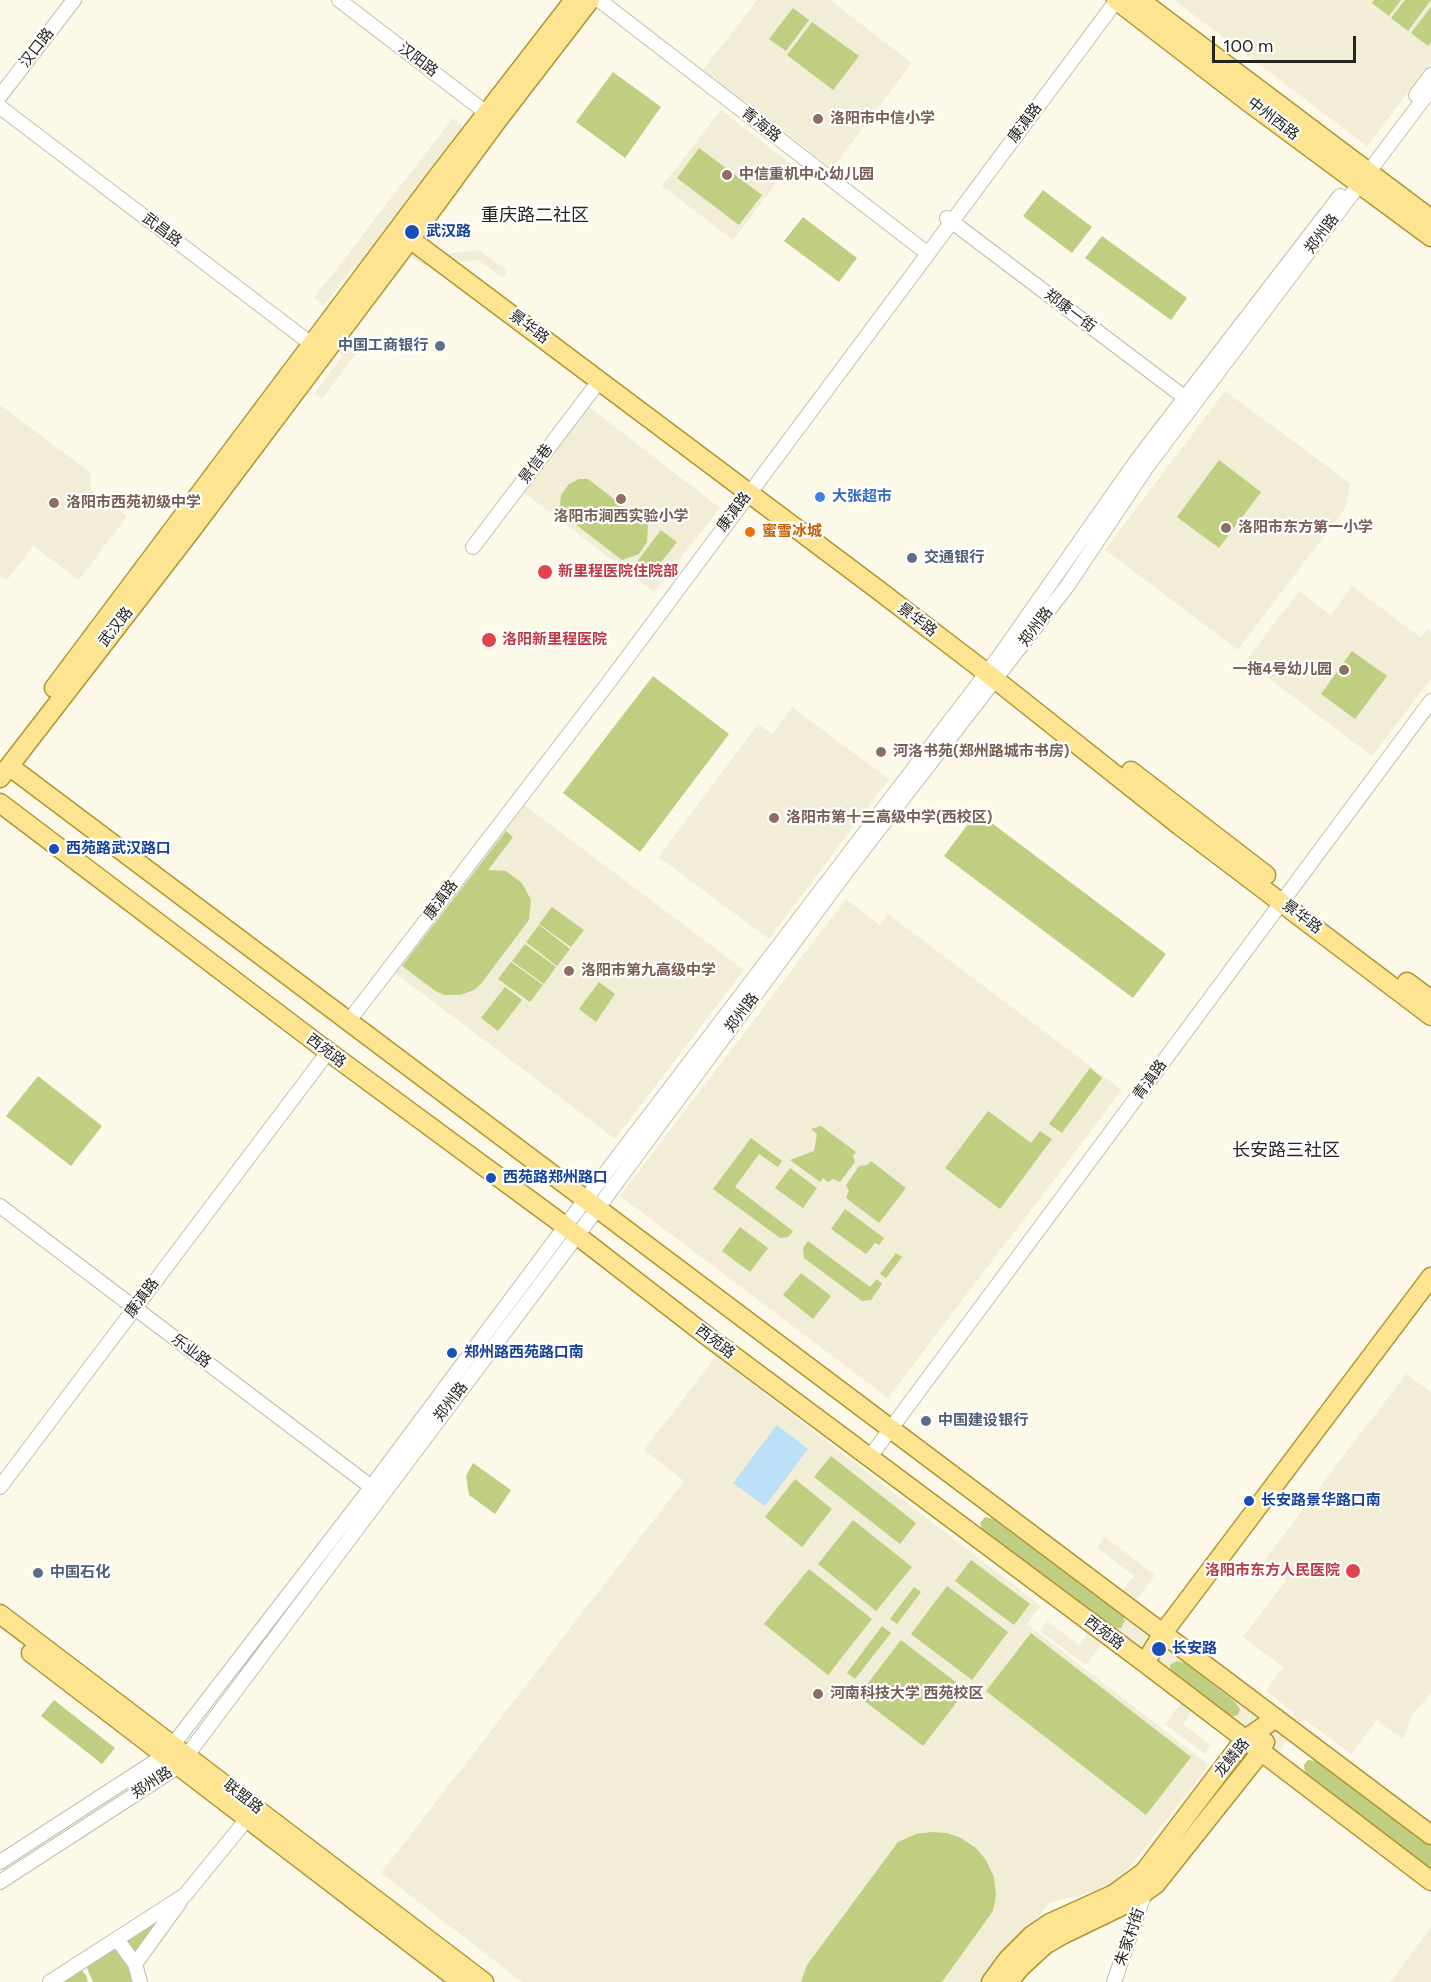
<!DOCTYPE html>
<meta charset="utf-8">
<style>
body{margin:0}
#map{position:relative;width:1431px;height:1982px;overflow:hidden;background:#fcf9e9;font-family:Figtree,sans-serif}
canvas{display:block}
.scale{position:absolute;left:1212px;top:36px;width:144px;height:27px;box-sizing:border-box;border:3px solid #25241e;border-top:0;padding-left:8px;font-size:18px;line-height:21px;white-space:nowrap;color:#25241e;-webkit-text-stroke:4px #fff;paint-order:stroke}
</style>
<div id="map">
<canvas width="1431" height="1982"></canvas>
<div class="scale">100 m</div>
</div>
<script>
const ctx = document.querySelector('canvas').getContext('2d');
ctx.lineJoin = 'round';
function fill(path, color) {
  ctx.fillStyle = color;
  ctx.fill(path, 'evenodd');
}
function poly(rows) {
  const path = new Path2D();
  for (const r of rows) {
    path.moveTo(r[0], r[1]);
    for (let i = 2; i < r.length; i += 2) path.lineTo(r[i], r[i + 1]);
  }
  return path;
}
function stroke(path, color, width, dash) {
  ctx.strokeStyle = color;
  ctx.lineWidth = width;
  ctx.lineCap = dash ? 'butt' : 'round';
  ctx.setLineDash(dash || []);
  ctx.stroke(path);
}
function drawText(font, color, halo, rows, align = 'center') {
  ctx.font = font + ' Figtree,"Noto Sans SC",sans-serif';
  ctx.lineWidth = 4.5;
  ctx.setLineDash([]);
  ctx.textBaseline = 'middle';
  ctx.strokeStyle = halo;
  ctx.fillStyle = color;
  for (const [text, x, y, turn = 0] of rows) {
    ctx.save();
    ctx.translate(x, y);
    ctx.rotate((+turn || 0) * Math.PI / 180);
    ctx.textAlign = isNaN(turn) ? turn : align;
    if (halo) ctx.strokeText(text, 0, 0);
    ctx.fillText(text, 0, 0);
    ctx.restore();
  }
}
fill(poly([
 [757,0,830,0,912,63,832,168,703,70],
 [1174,0,1431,0,1431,63,1367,146],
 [721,110,791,164,733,240,662,186],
 [453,118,463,126,436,162,466,184,418,247,431,256,479,250,508,271,503,278,478,260,424,266,411,257,346,342,358,351,322,399,315,393,343,355,338,352,327,368,311,357,365,272,355,265,324,305,314,298],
 [1225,391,1350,483,1346,507,1238,650,1105,550],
 [0,405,90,472,91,490,127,516,79,580,33,546,7,580,0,574],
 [588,406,720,508,654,592,522,491],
 [1352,586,1420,637,1427,629,1431,632,1431,679,1372,756,1246,661,1299,591,1331,615],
 [792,707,889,779,769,939,659,857,758,724,772,734],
 [523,804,744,970,615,1139,394,972],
 [846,899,880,925,888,914,1122,1090,888,1398,620,1196],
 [716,1356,1041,1606,1027,1624,1209,1765,1115,1886,1049,1903,987,1982,522,1982,381,1873,684,1481,644,1450],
 [1406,1374,1431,1392,1431,1693,1413,1714,1403,1740,1377,1720,1351,1754,1304,1719,1274,1758,1199,1702,1183,1724,1211,1746,1205,1754,1165,1724,1188,1693,1109,1634,1086,1665,1040,1631,1047,1621,1079,1645,1096,1623,1008,1557,1030,1528,1119,1595,1134,1576,1097,1547,1105,1537,1155,1575,1132,1605,1287,1723,1295,1713,1266,1691,1283,1667,1243,1637,1286,1580,1263,1562],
 [1431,1927,1431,1982,1390,1982]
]), '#f1edd6');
fill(poly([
 [1374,0,1401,0,1389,16,1372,3],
 [1405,0,1431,0,1408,31,1391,18],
 [1431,7,1431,42,1428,46,1411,33],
 [793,8,809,20,786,51,769,39],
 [812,22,859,56,833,90,787,55],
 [613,72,661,107,625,158,576,122],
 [699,148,762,195,739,225,677,178],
 [1043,190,1092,227,1072,253,1023,216],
 [803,217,857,258,839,282,784,241],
 [1102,236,1187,298,1171,320,1085,258],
 [1219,460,1261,492,1219,548,1177,517],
 [579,479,588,479,648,525,647,542,639,554,622,560,562,514,560,503,561,495,569,484],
 [661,530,677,542,651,575,636,563],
 [1352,651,1387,676,1355,719,1321,694],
 [653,676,729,734,640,852,563,793],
 [977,812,1166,954,1133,998,944,856],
 [506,831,513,837,488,870,506,871,522,883,531,900,529,920,480,985,474,990,460,995,445,995,437,992,402,966],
 [552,907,584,930,571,947,539,924],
 [539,925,570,949,557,966,526,942],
 [525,944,556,967,544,984,512,961],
 [511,962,543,985,530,1002,498,979],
 [599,982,615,994,596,1022,579,1009],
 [505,987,522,1000,498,1031,481,1018],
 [1090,1068,1102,1078,1062,1133,1049,1124],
 [38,1076,102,1126,71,1166,6,1116],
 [988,1111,1031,1143,1040,1131,1052,1139,1000,1209,945,1168],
 [821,1126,856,1152,853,1156,855,1162,840,1182,833,1179,828,1182,823,1178,820,1182,790,1160,814,1151,817,1134,811,1129],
 [751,1138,782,1161,778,1167,759,1154,735,1187,793,1231,788,1237,780,1238,713,1189],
 [871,1161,906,1188,879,1223,846,1198,849,1191,846,1185,859,1166,867,1165],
 [790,1168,817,1188,803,1208,775,1188],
 [845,1209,884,1238,879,1245,875,1243,866,1254,831,1229],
 [740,1227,768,1248,750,1272,722,1251],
 [808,1241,870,1287,877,1279,882,1284,871,1300,862,1301,804,1258,803,1248],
 [896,1253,902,1257,886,1278,880,1274],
 [801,1273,831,1296,813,1319,783,1295],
 [831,1456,916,1523,900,1544,814,1477],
 [473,1463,511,1490,495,1514,469,1495,466,1476],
 [795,1479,832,1509,802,1547,765,1517],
 [985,1517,993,1519,1123,1616,1125,1621,1121,1628,1113,1629,983,1531,980,1523],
 [853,1520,912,1567,876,1611,818,1564],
 [971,1560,1030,1604,1014,1625,955,1581],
 [809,1569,872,1619,828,1675,764,1624],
 [947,1586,1008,1632,972,1680,911,1634],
 [914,1587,921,1592,897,1624,890,1619],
 [882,1626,891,1633,855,1679,847,1673],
 [1031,1633,1191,1757,1146,1815,986,1691],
 [901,1640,966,1690,923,1746,858,1696],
 [1177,1661,1185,1663,1234,1701,1240,1709,1238,1715,1229,1717,1171,1673,1170,1665],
 [54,1700,115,1748,102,1764,41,1716],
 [1308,1760,1316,1761,1431,1843,1431,1873,1357,1816,1340,1799,1305,1772,1304,1765],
 [931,1832,947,1833,961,1838,976,1848,986,1860,994,1877,996,1896,993,1911,942,1982,801,1982,807,1965,898,1842,916,1834],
 [161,1915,136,1955,126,1940],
 [114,1949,127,1958,136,1982,93,1982,86,1966],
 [81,1969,86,1975,88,1982,64,1982,64,1980]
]), '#bfce81');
fill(poly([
 [777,1425,808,1449,765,1506,733,1483]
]), '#bce0f7');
const minor = poly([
 [339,0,493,118],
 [599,0,923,250],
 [1416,95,1431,75],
 [0,96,74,0],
 [0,107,318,349],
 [947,218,1192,403],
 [473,547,600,380],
 [348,1022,609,682,1117,0],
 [0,1206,378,1492],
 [869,1458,1431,701],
 [0,1487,328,1052],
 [0,1862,165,1755,366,1494,585,1200,998,658,1137,460,1340,196],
 [0,1882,179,1766,597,1209,846,872,1068,585,1146,468,1431,89],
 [117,1939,135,1964,140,1982],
 [135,1964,180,1902],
 [50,1982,185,1895,247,1819],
 [1114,1982,1145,1892]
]);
const major = poly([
 [1116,0,1251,104,1431,237],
 [1140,0,1431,219],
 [398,230,873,586,996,680,1180,826,1431,1016],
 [54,688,438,176,574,0],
 [9,766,1431,1835],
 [1131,771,1266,875],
 [0,778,190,532,405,246,497,121,590,0],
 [0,803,322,1047,565,1226,707,1336,1145,1663,1431,1881],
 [1407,982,1431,1000],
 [0,1614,484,1982],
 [31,1653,461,1982],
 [1145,1663,1163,1633,1431,1277],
 [991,1982,1008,1959,1031,1936,1050,1923,1114,1894,1144,1872,1244,1740,1276,1718],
 [1009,1982,1020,1968,1045,1945,1062,1935,1120,1907,1145,1892,1156,1884,1261,1752,1265,1742]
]);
stroke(minor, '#c0bdae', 16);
stroke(major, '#af9538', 21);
stroke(minor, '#fff', 14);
stroke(major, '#fce490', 18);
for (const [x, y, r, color] of [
 [818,119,6,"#8d6e63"],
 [727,175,6,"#8d6e63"],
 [412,232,8,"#1a4fb4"],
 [440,346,6,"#5c6f8a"],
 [820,497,6,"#3f7fe0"],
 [621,499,6,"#8d6e63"],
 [54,503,6,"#8d6e63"],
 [1226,528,6,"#8d6e63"],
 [750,532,6,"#e8710a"],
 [912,558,6,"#5c6f8a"],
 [545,572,8,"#e0444e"],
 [489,640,8,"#e0444e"],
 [1344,670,6,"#8d6e63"],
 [881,752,6,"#8d6e63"],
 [774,818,6,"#8d6e63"],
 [54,849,6,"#1a4fb4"],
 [569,971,6,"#8d6e63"],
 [491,1178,6,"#1a4fb4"],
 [452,1353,6,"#1a4fb4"],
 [926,1421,6,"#5c6f8a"],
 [1249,1501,6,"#1a4fb4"],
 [1353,1571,8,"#e0444e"],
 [38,1573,6,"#5c6f8a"],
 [1159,1649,8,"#1a4fb4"],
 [818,1694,6,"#8d6e63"]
]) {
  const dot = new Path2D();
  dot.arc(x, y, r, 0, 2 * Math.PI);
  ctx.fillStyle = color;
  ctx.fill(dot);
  stroke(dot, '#fff', 2);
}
drawText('15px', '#25241e', '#fff', [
 ["汉口路",37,48,-52],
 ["汉阳路",418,60,37],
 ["中州西路",1273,119,37],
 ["康滇路",1025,123,-53],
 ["青海路",761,125,38],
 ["武昌路",162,230,37],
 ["郑州路",1322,234,-53],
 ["郑康一街",1070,311,37],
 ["景华路",529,327,37],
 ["景信巷",536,464,-53],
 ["康滇路",734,512,-53],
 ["景华路",917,620,37],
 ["武汉路",116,627,-52],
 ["郑州路",1036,627,-53],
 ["康滇路",441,900,-53],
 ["景华路",1302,917,37],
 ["郑州路",742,1013,-53],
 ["西苑路",326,1051,37],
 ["青滇路",1150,1080,-54],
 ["康滇路",142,1298,-53],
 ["西苑路",715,1342,37],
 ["乐业路",191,1351,37],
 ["郑州路",451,1402,-53],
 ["西苑路",1104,1633,37],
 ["龙鳞路",1232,1758,-50],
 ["郑州路",152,1783,-33],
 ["联盟路",243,1797,38],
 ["朱家村街",1130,1937,-71]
]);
drawText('bold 15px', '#785e54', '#fff', [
 ["洛阳市中信小学",830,119],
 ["中信重机中心幼儿园",739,175],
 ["洛阳市西苑初级中学",66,503],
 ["洛阳市涧西实验小学",621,517,"center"],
 ["洛阳市东方第一小学",1238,528],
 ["一拖4号幼儿园",1332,670,"right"],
 ["河洛书苑(郑州路城市书房)",893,752],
 ["洛阳市第十三高级中学(西校区)",786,818],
 ["洛阳市第九高级中学",581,971],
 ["河南科技大学 西苑校区",830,1694]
], 'left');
drawText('bold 15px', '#164399', '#fff', [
 ["武汉路",426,232],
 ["西苑路武汉路口",66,849],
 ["西苑路郑州路口",503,1178],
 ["郑州路西苑路口南",464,1353],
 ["长安路景华路口南",1261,1501],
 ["长安路",1172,1649]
], 'left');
drawText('bold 15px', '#4e5e75', '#fff', [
 ["中国工商银行",428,346,"right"],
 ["交通银行",924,558],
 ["中国建设银行",938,1421],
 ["中国石化",50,1573]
], 'left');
drawText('bold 15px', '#366cbe', '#fff', [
 ["大张超市",832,497]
], 'left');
drawText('bold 15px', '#c56008', '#fff', [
 ["蜜雪冰城",762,532]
], 'left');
drawText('bold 15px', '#be3a42', '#fff', [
 ["新里程医院住院部",558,572],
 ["洛阳新里程医院",502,640],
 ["洛阳市东方人民医院",1340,1571,"right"]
], 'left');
drawText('18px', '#25241e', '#fff', [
 ["重庆路二社区",535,216],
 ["长安路三社区",1286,1151]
]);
</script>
